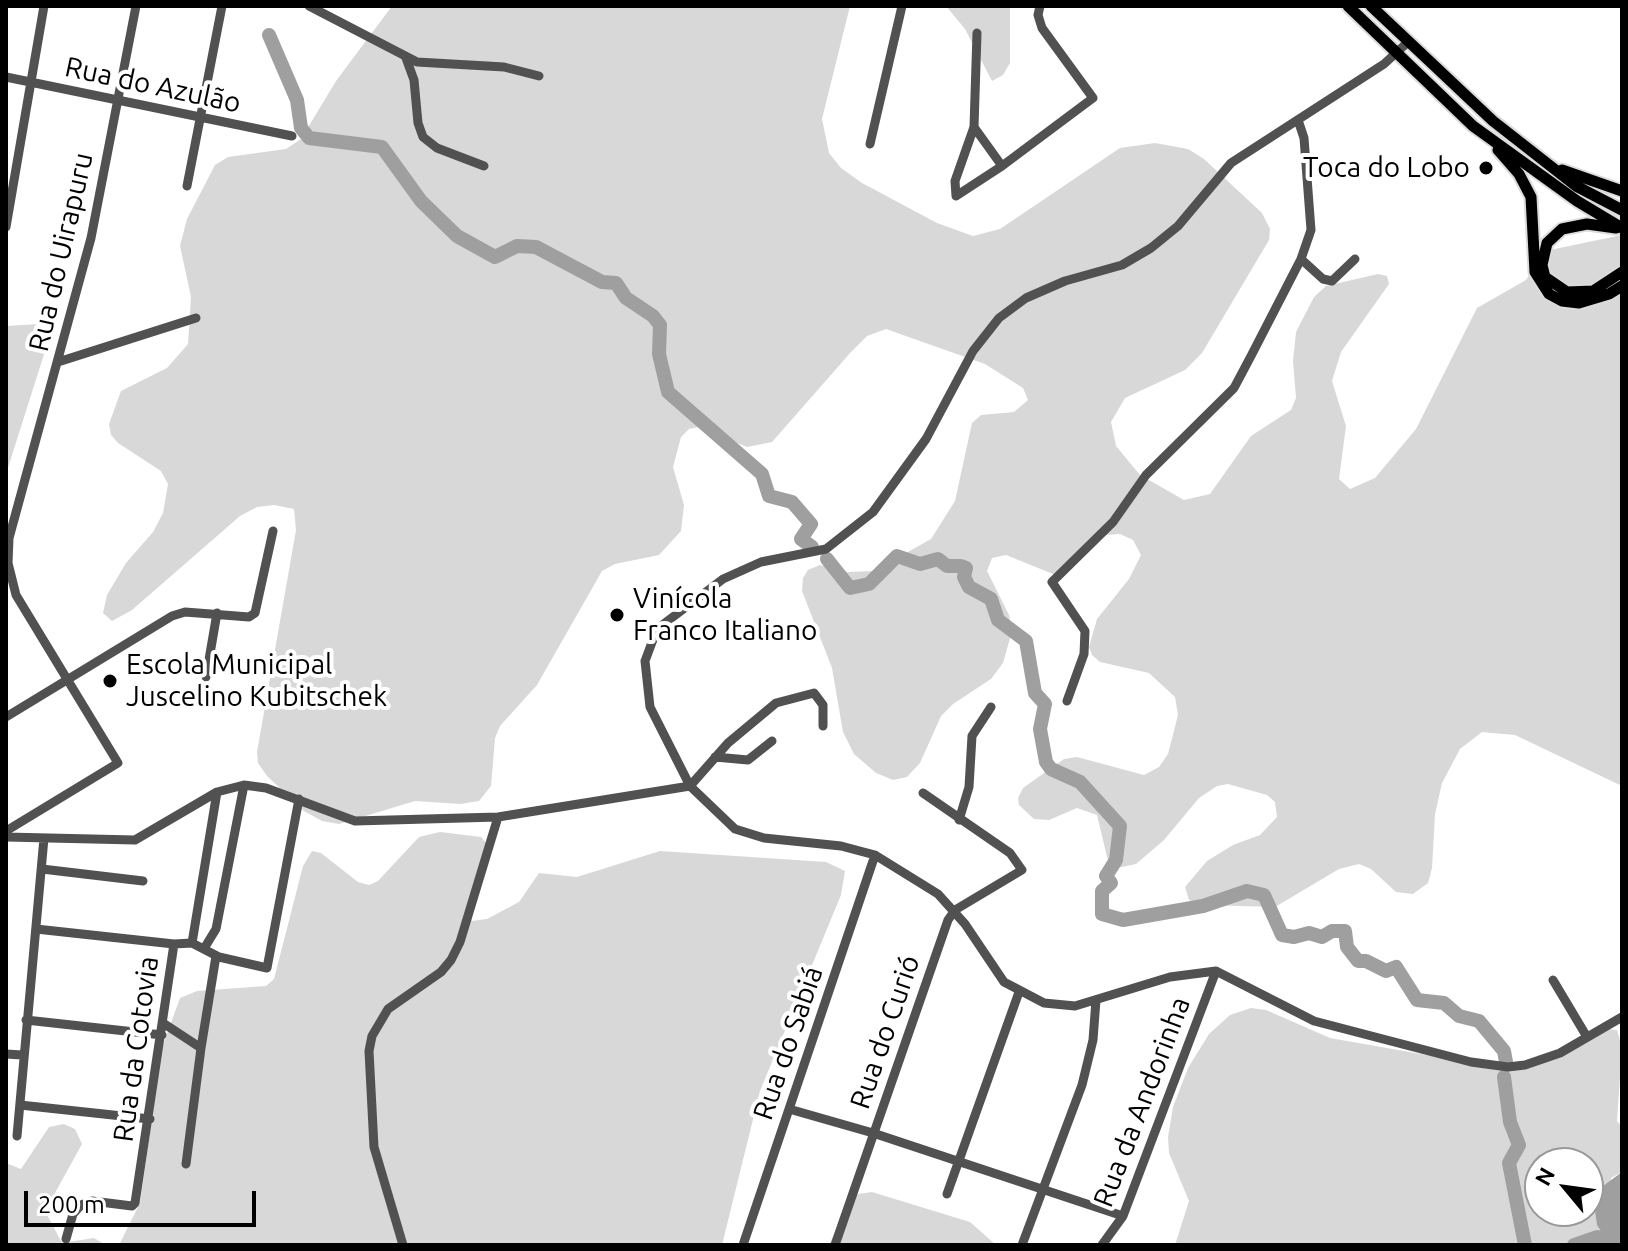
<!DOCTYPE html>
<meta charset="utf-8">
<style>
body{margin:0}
#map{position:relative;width:1628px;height:1251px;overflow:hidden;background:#fff;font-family:Ubuntu,sans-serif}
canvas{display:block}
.frame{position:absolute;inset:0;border:8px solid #000;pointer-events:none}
.north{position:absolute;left:1524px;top:1147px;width:80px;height:80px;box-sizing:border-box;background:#fff;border:2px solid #999;border-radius:50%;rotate:299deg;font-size:22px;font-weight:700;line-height:32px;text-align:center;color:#000}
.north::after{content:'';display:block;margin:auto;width:28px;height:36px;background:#000;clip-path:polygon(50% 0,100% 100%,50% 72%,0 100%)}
.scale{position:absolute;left:24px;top:1191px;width:232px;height:36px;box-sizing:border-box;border:4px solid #000;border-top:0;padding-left:10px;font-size:24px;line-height:28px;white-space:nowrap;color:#000;-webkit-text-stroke:6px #fff;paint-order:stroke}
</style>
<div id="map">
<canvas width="1628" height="1251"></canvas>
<div class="frame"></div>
<div class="north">N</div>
<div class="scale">200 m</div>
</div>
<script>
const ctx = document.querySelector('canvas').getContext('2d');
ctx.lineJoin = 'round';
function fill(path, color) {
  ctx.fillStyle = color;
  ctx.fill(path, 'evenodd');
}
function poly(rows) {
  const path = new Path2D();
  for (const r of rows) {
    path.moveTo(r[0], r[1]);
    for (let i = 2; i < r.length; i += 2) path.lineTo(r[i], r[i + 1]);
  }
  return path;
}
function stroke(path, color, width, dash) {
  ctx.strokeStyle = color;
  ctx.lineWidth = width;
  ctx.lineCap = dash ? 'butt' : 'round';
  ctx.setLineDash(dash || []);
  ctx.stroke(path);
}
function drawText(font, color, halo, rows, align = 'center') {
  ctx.font = font + ' Ubuntu,sans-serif';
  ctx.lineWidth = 8;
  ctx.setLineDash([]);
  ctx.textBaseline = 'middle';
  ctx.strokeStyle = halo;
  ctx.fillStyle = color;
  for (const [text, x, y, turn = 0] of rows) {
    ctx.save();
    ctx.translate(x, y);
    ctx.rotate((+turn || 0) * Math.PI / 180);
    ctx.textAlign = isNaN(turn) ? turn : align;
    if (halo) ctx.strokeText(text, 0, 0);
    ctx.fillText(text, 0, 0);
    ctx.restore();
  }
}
fill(poly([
 [392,6,850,6,822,119,829,153,841,168,862,183,937,223,973,236,1000,229,1120,148,1155,143,1188,149,1204,159,1262,213,1270,229,1269,240,1202,353,1185,370,1125,398,1111,422,1116,446,1140,475,1184,500,1210,494,1251,436,1291,410,1296,398,1293,361,1296,332,1314,297,1326,286,1378,274,1387,276,1389,284,1341,352,1332,381,1346,426,1339,479,1350,489,1375,478,1416,429,1477,308,1526,280,1545,251,1622,235,1622,786,1515,735,1482,732,1460,749,1442,783,1435,814,1432,868,1428,883,1413,894,1396,892,1371,869,1359,864,1339,869,1275,907,1205,905,1189,900,1185,887,1207,861,1233,845,1260,835,1277,817,1275,802,1267,795,1228,784,1217,786,1199,798,1164,840,1136,864,1117,868,1109,865,1097,815,1077,808,1049,820,1034,819,1019,805,1018,798,1023,788,1064,759,1077,757,1144,775,1159,767,1168,754,1178,715,1175,697,1149,673,1100,662,1092,655,1089,647,1097,619,1129,579,1141,555,1133,540,1120,534,1105,535,1064,574,1053,574,1006,555,992,558,987,571,1009,615,1012,631,1003,663,991,679,953,704,941,716,920,763,907,777,893,780,876,773,854,754,843,732,832,668,802,591,803,578,808,570,820,565,848,572,874,571,931,539,955,501,972,423,981,415,1014,412,1028,400,1023,388,985,364,886,329,867,336,851,352,772,442,747,447,699,427,689,429,681,437,673,467,684,505,681,531,659,555,615,564,602,571,537,685,500,726,495,738,491,786,479,801,460,804,415,801,339,824,322,821,304,811,267,776,258,763,257,752,296,530,294,509,274,505,257,507,240,516,132,610,112,621,103,613,107,595,126,563,153,532,163,513,168,484,161,471,118,443,111,435,109,424,121,391,167,368,188,344,191,297,180,246,187,219,215,165,228,157,286,149,301,139,336,81],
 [946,6,1010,6,1010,63,1003,75,992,81,965,29],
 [39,324,45,327,49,334,46,348,6,474,6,326],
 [440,832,481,837,489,846,469,914,472,921,487,919,519,902,539,873,577,877,660,851,826,862,845,871,841,895,760,1091,722,1245,119,1245,140,1203,162,1048,180,998,197,991,266,986,274,979,303,866,312,851,321,853,358,882,369,885,378,881,419,837],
 [1251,1008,1266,1010,1330,1038,1506,1069,1525,1068,1608,1029,1617,1030,1622,1047,1617,1121,1622,1127,1622,1172,1611,1178,1603,1236,1610,1245,1175,1245,1189,1201,1169,1153,1168,1137,1173,1107,1188,1068,1209,1034,1230,1015],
 [1540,1163,1588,1163,1588,1211,1540,1211],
 [64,1124,75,1129,82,1144,45,1211,62,1243,94,1238,106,1245,6,1245,6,1163,21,1169,49,1127],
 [872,1192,970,1222,996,1245,829,1245,850,1200,858,1194]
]), '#d8d8d8');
fill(poly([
 [1622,1172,1622,1245,1610,1245,1597,1225,1595,1210,1603,1186]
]), '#9f9f9f');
stroke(poly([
 [269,35,297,100,301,128,309,138,382,147,421,201,457,236,495,257,517,246,536,247,602,282,616,283,626,298,653,316,660,325,659,354,668,392,762,474,769,496,792,502,811,524,801,539,812,547],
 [827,559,850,588,869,584,897,556,920,564,938,559,947,566,961,566,966,568,964,577,969,587,991,599,998,620,1026,641,1035,693,1045,704,1040,729,1046,762,1051,769,1080,782,1120,826,1116,860,1106,876,1111,883,1102,891,1102,914,1123,920,1203,906,1247,891,1264,895,1282,935,1294,937,1309,933,1322,937,1332,931,1345,931,1347,947,1358,961,1366,961,1386,971,1396,967,1417,1000,1444,1003,1459,1016,1479,1021,1504,1051,1506,1062],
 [1504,1077,1510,1122,1519,1145,1509,1163,1525,1245],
 [1574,1245,1597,1237,1622,1241]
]), '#9f9f9f', 14);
const major = poly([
 [1348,6,1473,126,1577,201,1622,228],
 [1371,6,1493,121,1576,186,1622,210],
 [1498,150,1519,174,1531,197,1535,272,1549,294,1562,301,1579,303,1609,294,1622,286],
 [1562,170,1622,191],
 [1616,228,1587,224,1562,229,1547,243,1542,265,1545,277,1567,292,1593,291,1622,272]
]);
stroke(major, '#dbdbdb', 15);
stroke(poly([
 [309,6,417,62,504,67,539,76],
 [977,33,974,127,1002,166,1093,98,1042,28,1038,15,1040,6],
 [1408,42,1384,64,1231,163,1178,226,1151,248,1122,265,1065,281,1026,298,999,318,973,351,926,439,873,512,826,549,761,562,723,579,657,629,645,661,650,707,690,786,735,829,764,838,841,846,875,855,938,894,965,924,1004,982,1044,1003,1075,1006,1170,977,1216,971,1314,1021,1471,1062,1508,1067,1525,1065,1560,1053,1622,1017],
 [406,58,414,80,418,123,423,137,437,148,484,166],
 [6,77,292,136],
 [974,127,955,181,956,196,1002,166],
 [870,144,902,6],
 [187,186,222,6],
 [6,227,44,6],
 [1301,259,1323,279,1332,281,1355,259],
 [58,362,196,318],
 [206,677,217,613],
 [1067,701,1084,654,1085,631,1052,582,1113,522,1146,475,1234,388,1251,356,1301,259,1311,230,1304,138,1298,120],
 [6,717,172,616,185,612,249,617,255,613,273,531],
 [715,757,748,760,772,741],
 [690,786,728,743,776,703,814,693,823,705,823,726],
 [959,820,969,787,972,736,991,707],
 [6,831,118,763,16,595,8,563,9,538,91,238,136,6],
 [6,837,135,840,217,792,244,785,266,788,355,821,498,817,690,786],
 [42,869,143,881],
 [36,929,174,944,192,943,219,957,267,968,299,799],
 [192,943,217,792],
 [205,947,216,929,244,785],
 [1553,980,1587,1037],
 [26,1020,162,1035],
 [163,1023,201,1048,186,1164],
 [201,1048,216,956],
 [6,1054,22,1055],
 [20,1105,150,1119],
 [789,1109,873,1133,1123,1216],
 [17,1136,44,838],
 [947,1194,1019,992],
 [66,1239,73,1214,81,1205,92,1201,132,1206,135,1203,174,944],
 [403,1245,374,1147,369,1051,372,1036,388,1009,441,972,451,960,460,942,498,817],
 [743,1245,875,855],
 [835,1245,948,920,955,910,1022,870,1010,853,923,793],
 [1022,1245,1082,1085,1093,1040,1096,1000],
 [1102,1245,1123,1216,1216,971]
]), '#515151', 9);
stroke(major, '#000', 11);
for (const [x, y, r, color] of [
 [1486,168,8,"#000"],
 [617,615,8,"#000"],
 [110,681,8,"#000"]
]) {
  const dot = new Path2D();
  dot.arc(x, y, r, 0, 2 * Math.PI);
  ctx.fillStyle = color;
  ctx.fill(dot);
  stroke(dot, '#fff', 3);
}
drawText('28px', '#000', '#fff', [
 ["Rua do Azulão",153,85,12],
 ["Rua do Uirapuru",61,252,-77],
 ["Rua do Curió",885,1032,-71],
 ["Rua do Sabiá",788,1043,-71],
 ["Rua da Cotovia",136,1049,-82],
 ["Rua da Andorinha",1142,1102,-69]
]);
drawText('28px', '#000', '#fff', [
 ["Toca do Lobo",1470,168,"right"],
 ["Vinícola",633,599],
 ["Franco Italiano",633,631],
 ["Escola Municipal",126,665],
 ["Juscelino Kubitschek",126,697]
], 'left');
</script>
